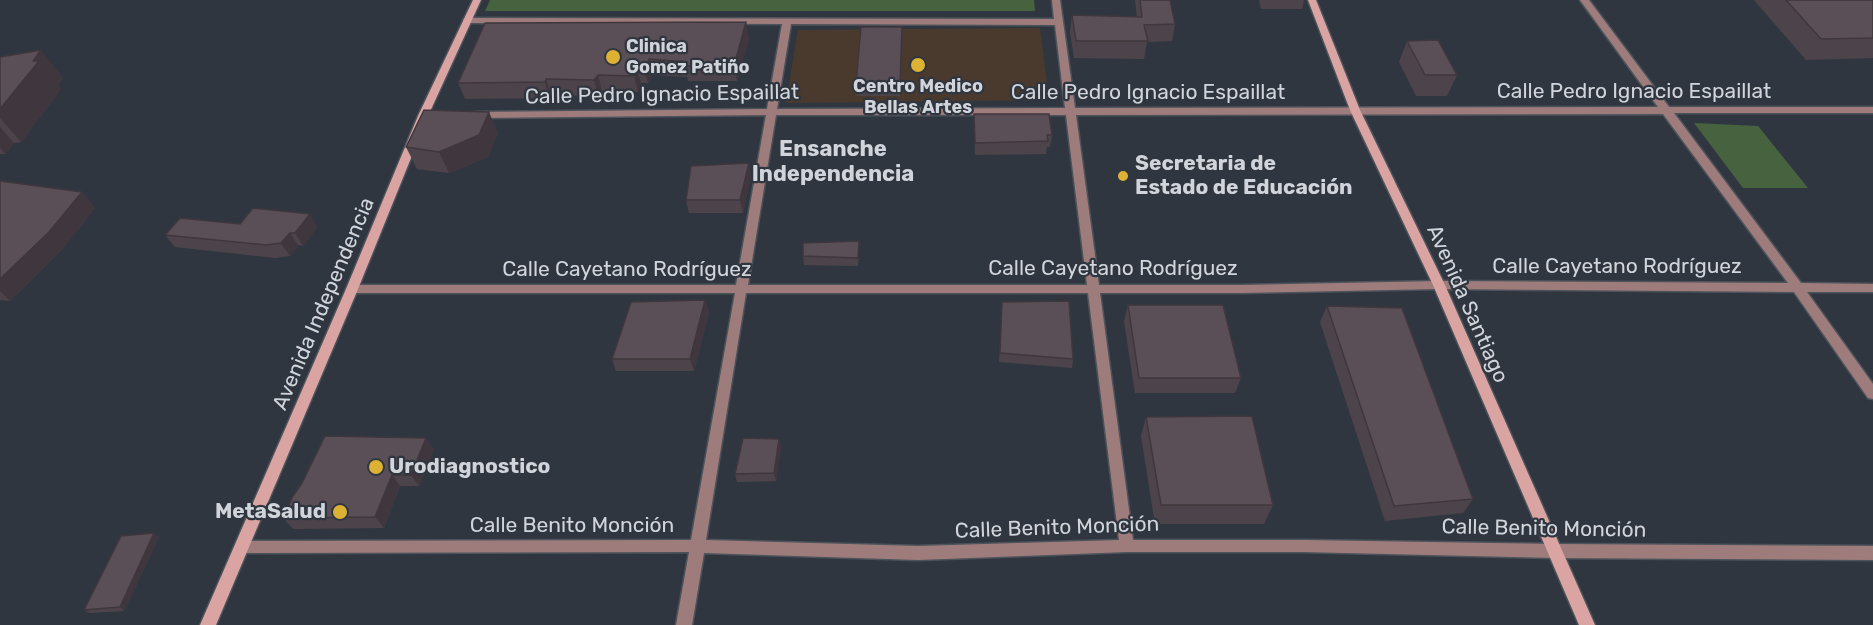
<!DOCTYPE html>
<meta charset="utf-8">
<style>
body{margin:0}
canvas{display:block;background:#30363f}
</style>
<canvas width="1873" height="625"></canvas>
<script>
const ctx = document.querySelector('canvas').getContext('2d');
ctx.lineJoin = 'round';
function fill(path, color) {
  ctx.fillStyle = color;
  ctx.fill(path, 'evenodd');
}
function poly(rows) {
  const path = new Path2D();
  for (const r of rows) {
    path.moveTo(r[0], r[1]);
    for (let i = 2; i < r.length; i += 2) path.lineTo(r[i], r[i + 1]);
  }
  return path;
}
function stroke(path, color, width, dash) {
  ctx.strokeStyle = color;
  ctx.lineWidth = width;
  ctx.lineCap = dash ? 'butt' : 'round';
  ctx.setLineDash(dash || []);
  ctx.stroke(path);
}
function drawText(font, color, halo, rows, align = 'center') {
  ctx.font = font + ' Rubik,sans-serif';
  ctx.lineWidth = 4.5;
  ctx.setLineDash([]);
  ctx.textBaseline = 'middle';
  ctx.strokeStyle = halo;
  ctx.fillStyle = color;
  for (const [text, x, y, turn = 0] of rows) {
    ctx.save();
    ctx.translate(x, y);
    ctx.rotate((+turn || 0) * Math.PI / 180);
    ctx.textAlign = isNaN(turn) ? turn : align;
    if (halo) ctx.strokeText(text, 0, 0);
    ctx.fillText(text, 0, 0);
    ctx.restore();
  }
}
fill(poly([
 [1040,28,1049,100,786,103,798,30]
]), '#4a3a2e');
fill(poly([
 [490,0,1034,0,1035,11,485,11],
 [1694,123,1758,126,1808,188,1743,188]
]), '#46623f');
const street = poly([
 [1052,0,1060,0,1075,108,1658,107,1580,0,1589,0,1669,107,1873,107,1873,113,1674,113,1801,283,1873,284,1873,292,1807,292,1873,384,1873,399,1868,398,1794,292,1439,289,1241,293,1100,293,1133,540,1303,540,1555,544,1873,546,1873,560,1555,558,1303,552,1127,552,918,560,704,553,692,625,676,625,689,552,242,553,237,552,235,547,237,542,242,541,691,540,735,293,352,293,346,289,352,285,736,285,766,115,476,118,471,115,476,112,767,109,782,24,468,23,463,20,465,18,1054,19,1052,0],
 [791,24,1055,25,1065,108,777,109,791,24],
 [1663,114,1788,283,1439,281,1241,285,1099,285,1076,115,1663,114],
 [776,115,1066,115,1087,285,748,285,776,115],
 [746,293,1088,293,1119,540,918,546,706,540,746,293]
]);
const secondary = poly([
 [473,0,481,0,428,116,358,289,216,625,200,625,346,289,418,116,473,0],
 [1308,0,1316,0,1360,110,1445,285,1595,625,1579,625,1433,285,1350,110,1308,0]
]);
stroke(street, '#4d535b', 3);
stroke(secondary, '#4d535b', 3);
fill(street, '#9f7c7c');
fill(secondary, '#daa4a3');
fill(poly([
 [1135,0,1170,0,1175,24,1172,41,1147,42,1144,59,1074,58,1070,32,1072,15,1137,17],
 [1259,0,1304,0,1302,9,1261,9],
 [1754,0,1873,0,1873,58,1806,60],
 [749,38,737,81,688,81,687,77,653,75,648,83,641,83,638,92,602,91,599,96,551,95,550,98,465,99,458,83],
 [903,39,900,96,857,96,856,83],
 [1407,41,1457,75,1447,96,1416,96,1399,62],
 [0,57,63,78,58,85,61,89,21,142,14,143,5,154,0,154],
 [974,114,1052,135,1050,147,1047,147,1046,154,975,155],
 [498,133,488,157,449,173,417,169,406,147],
 [751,176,743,213,689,213,686,200],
 [0,181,82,192,95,208,63,248,10,301,0,300],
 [240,224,317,227,303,246,298,245,290,256,275,258,175,247,165,235],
 [859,241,859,250,858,266,804,265,803,256],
 [705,300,709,312,694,371,616,371,612,359],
 [1002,302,1073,359,1072,368,999,362],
 [1128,305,1241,378,1235,393,1135,393,1124,321],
 [1327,306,1473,499,1463,513,1385,521,1320,322],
 [1146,417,1273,505,1264,524,1155,524,1141,436],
 [779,439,781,447,776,481,737,482,735,474],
 [434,449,419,486,400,486,384,528,293,529,283,518],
 [159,537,124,611,90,613,84,610]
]), '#4d444b');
fill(poly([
 [746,22,749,38,737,81,734,66],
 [902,27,903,39,900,96,900,83],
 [41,50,63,78,58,85,61,89,21,142,0,118,0,109],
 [649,59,653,75,648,83,644,68],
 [637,68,641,83,638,92,634,76],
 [598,75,602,91,599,96,594,80],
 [546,79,551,95,550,98,545,82],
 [489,112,498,133,488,157,449,173,439,152],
 [0,127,14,143,5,154,0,148],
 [749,163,751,176,743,213,740,200],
 [82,192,95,208,63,248,10,301,0,291,0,279],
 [310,214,317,227,303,246,295,233],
 [290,233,298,245,290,256,281,243],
 [705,300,709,312,694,371,690,359],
 [426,438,434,449,419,486,411,475],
 [779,439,781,447,776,481,774,473],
 [392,475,400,486,384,528,375,517],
 [154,533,159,537,124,611,120,607]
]), '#3f373d');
const building = poly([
 [1140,0,1170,0,1175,24,1144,25,1148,41,1076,41,1072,15,1142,17,1140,0],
 [1786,0,1873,0,1873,38,1821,39,1786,0],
 [746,22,734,66,685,66,687,62,649,59,644,68,637,68,634,76,598,75,594,80,546,79,545,82,458,83,485,23,746,22],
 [861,27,902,27,900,83,856,83,861,27],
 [1438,40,1457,75,1425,75,1407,41,1438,40],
 [41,50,33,61,39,61,0,109,0,57,41,50],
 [424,110,489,112,479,135,439,152,406,147,424,110],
 [974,114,1049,114,1052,135,1047,135,1048,141,975,143,974,114],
 [749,163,740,200,686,200,691,166,749,163],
 [0,181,82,192,49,232,0,279,0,181],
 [253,208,310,214,295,233,290,233,281,243,266,245,165,235,180,218,240,224,253,208],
 [859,241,858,258,803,256,803,243,859,241],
 [705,300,690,359,612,359,631,302,705,300],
 [1069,301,1073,359,1000,353,1002,302,1069,301],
 [1128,305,1223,305,1241,378,1139,378,1128,305],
 [1327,306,1402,308,1473,499,1394,506,1327,306],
 [1252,416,1273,505,1161,505,1146,417,1252,416],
 [325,436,426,438,411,475,392,475,375,517,283,518,293,496,302,483,325,436],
 [743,438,779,439,774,473,735,474,743,438],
 [154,533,120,607,84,610,121,536,154,533]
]);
fill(building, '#5a4f57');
stroke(building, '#3f373d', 1.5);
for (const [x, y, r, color] of [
 [613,57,8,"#ddb133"],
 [918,65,8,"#ddb133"],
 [1123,176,6,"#ddb133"],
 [376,467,8,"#ddb133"],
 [340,512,8,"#ddb133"]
]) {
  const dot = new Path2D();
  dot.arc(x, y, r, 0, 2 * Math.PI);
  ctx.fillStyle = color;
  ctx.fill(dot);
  stroke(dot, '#30363f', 2);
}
drawText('bold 18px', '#d1d5db', '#30363f', [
 ["Clinica",626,47],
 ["Gomez Patiño",626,68],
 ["Centro Medico",918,87,"center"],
 ["Bellas Artes",918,108,"center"]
], 'left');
drawText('21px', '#d1d5db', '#30363f', [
 ["Calle Pedro Ignacio Espaillat",1634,92],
 ["Calle Pedro Ignacio Espaillat",1148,93],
 ["Calle Pedro Ignacio Espaillat",662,95,-1],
 ["Calle Cayetano Rodríguez",1617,267],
 ["Calle Cayetano Rodríguez",1113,269],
 ["Calle Cayetano Rodríguez",627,270],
 ["Avenida Independencia",324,304,-67],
 ["Avenida Santiago",1467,304,66],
 ["Calle Benito Monción",572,526],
 ["Calle Benito Monción",1057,528,-2],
 ["Calle Benito Monción",1544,529,1]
]);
drawText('bold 21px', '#d1d5db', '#30363f', [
 ["Secretaria de",1135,164],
 ["Estado de Educación",1135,188],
 ["Urodiagnostico",389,467],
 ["MetaSalud",326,512,"right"]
], 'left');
drawText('bold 22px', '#d1d5db', '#30363f', [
 ["Ensanche",833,150],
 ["Independencia",833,175]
]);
</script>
